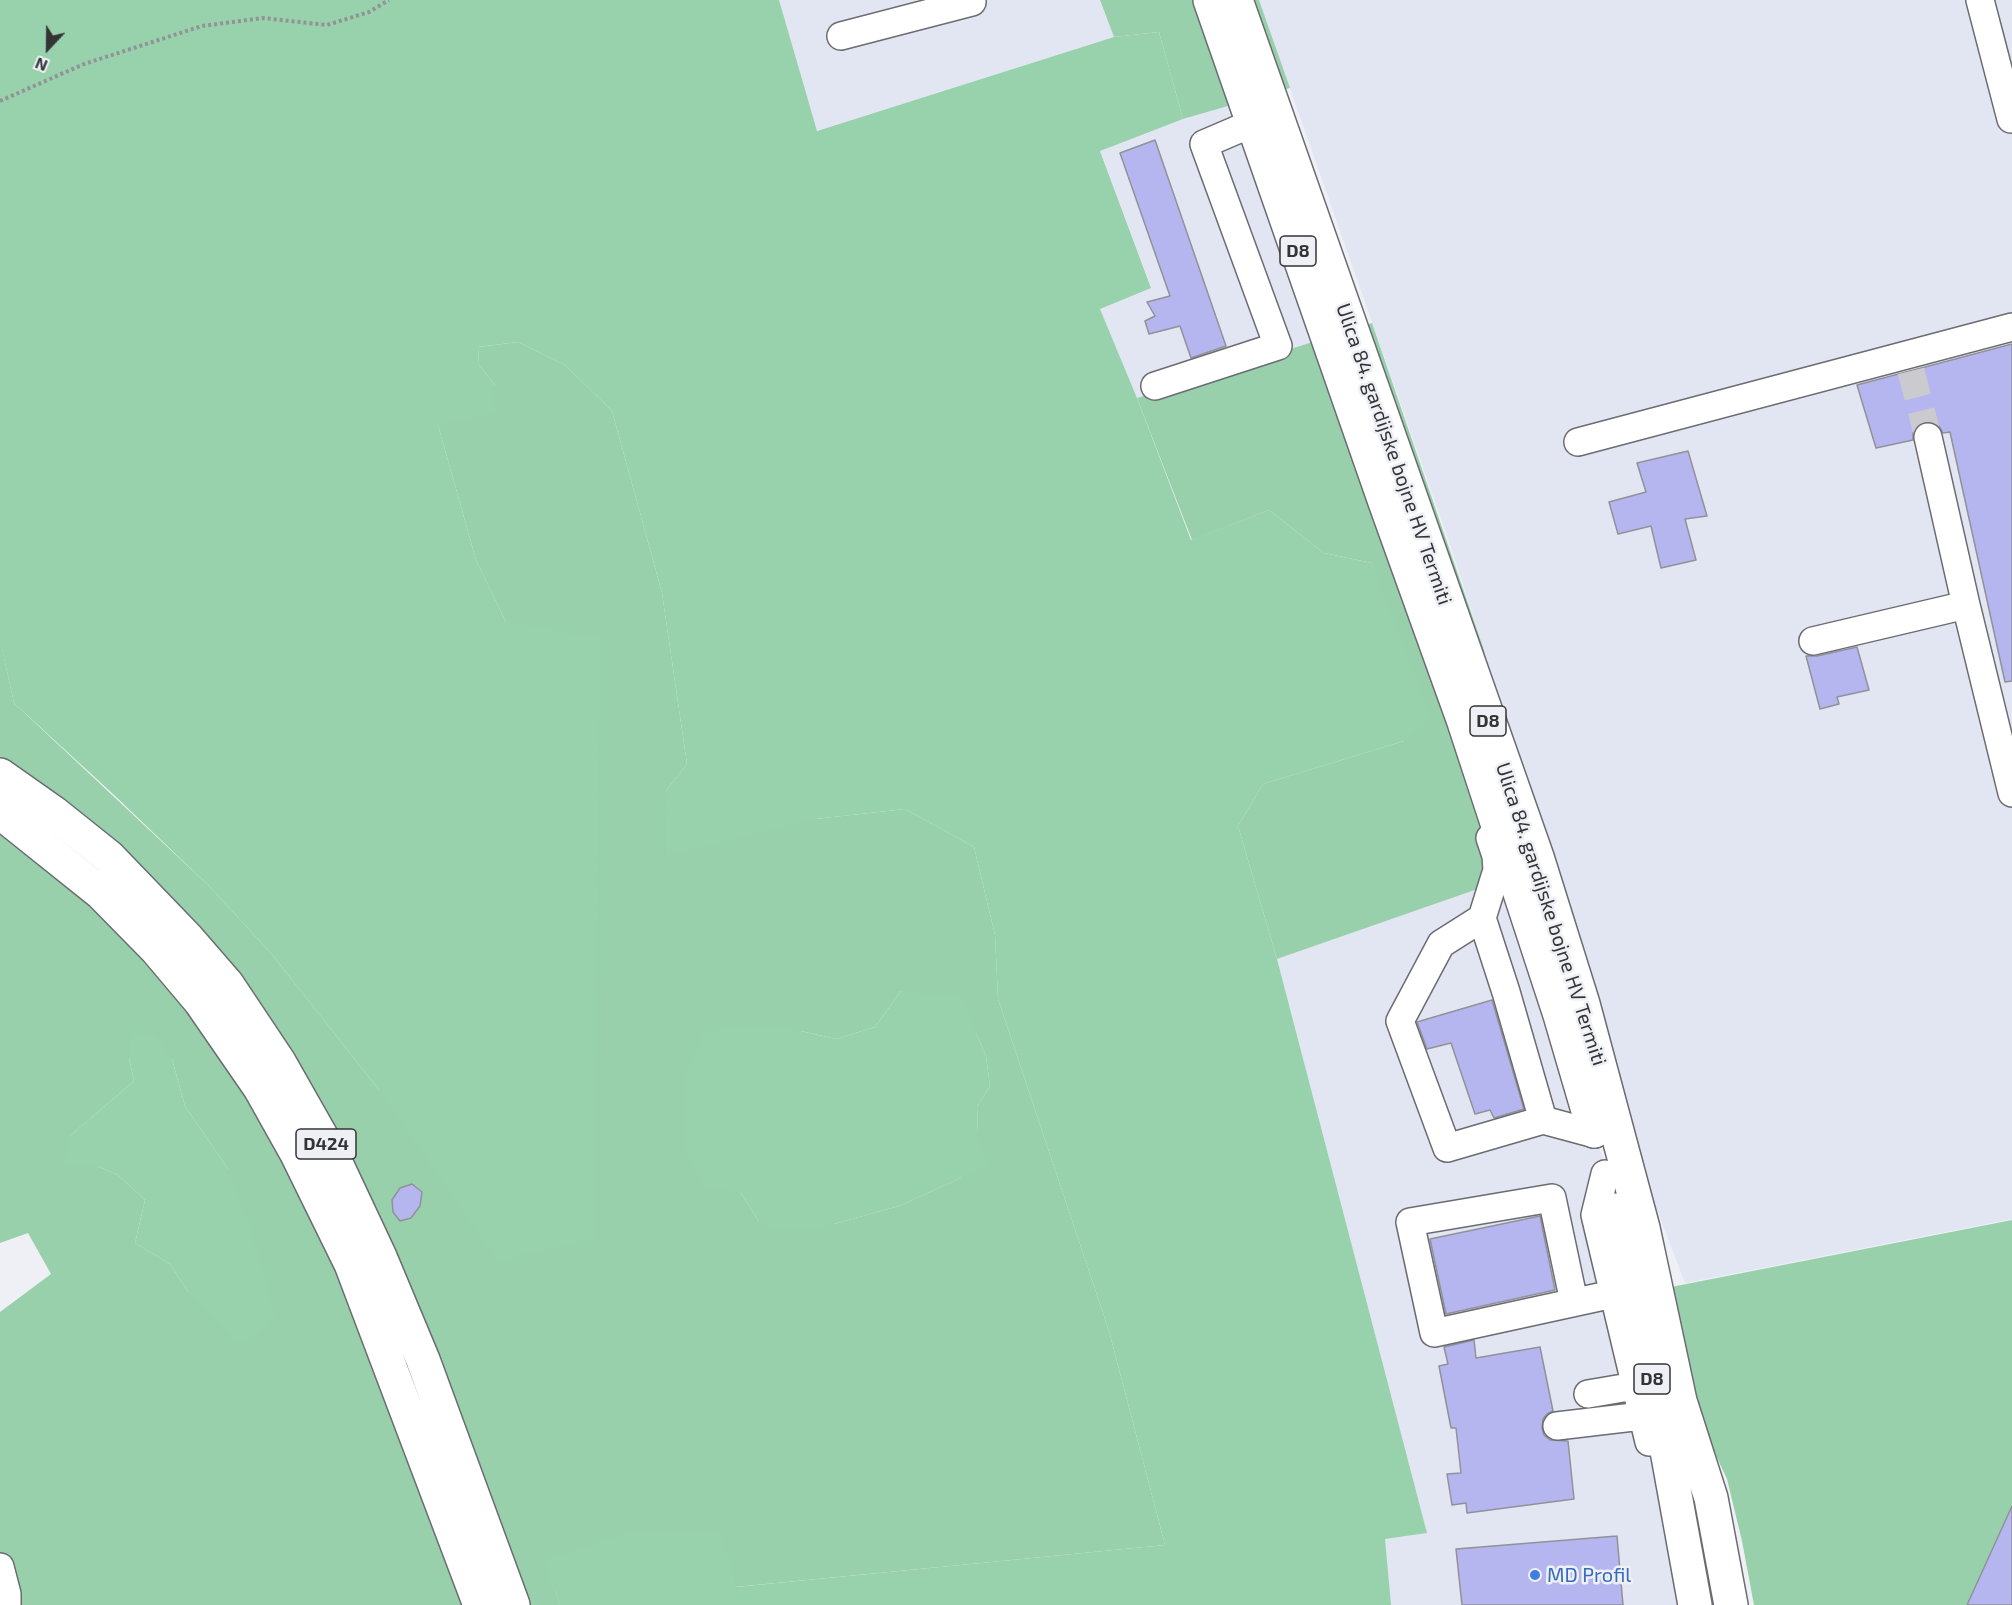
<!DOCTYPE html>
<style>
body{margin:0}
#map{position:relative;width:2012px;height:1605px;overflow:hidden;background:#eff0f5;font-family:"Exo 2",sans-serif}
canvas{display:block}
.north{position:absolute;left:18px;top:18px;width:60px;height:60px;-webkit-text-stroke:4px #eff0f5;paint-order:stroke;rotate:202deg;font-size:16px;font-weight:700;line-height:24px;text-align:center;color:#343436}
.north::after{content:'';display:block;margin:auto;width:21px;height:27px;background:#343436;clip-path:polygon(50% 0,100% 100%,50% 72%,0 100%)}
</style>
<div id="map">
<canvas width="2012" height="1605"></canvas>
<div class="north">N</div>
</div>
<script>
const ctx = document.querySelector('canvas').getContext('2d');
ctx.lineJoin = 'round';
function fill(path, color) {
  ctx.fillStyle = color;
  ctx.fill(path, 'evenodd');
}
function poly(rows) {
  const path = new Path2D();
  for (const r of rows) {
    path.moveTo(r[0], r[1]);
    for (let i = 2; i < r.length; i += 2) path.lineTo(r[i], r[i + 1]);
  }
  return path;
}
function stroke(path, color, width, dash) {
  ctx.strokeStyle = color;
  ctx.lineWidth = width;
  ctx.lineCap = dash ? 'butt' : 'round';
  ctx.setLineDash(dash || []);
  ctx.stroke(path);
}
function drawText(font, color, halo, rows, align = 'center') {
  ctx.font = font + ' "Exo 2",sans-serif';
  ctx.lineWidth = 5;
  ctx.setLineDash([]);
  ctx.textBaseline = 'middle';
  ctx.strokeStyle = halo;
  ctx.fillStyle = color;
  for (const [text, x, y, turn = 0] of rows) {
    ctx.save();
    ctx.translate(x, y);
    ctx.rotate((+turn || 0) * Math.PI / 180);
    ctx.textAlign = isNaN(turn) ? turn : align;
    if (halo) ctx.strokeText(text, 0, 0);
    ctx.fillText(text, 0, 0);
    ctx.restore();
  }
}
fill(poly([
 [779,0,1100,0,1114,37,816,131],
 [1259,0,2012,0,2012,1219,1685,1283,1531,878,1702,1550,1712,1605,1391,1605,1384,1539,1427,1533,1277,959,1529,870,1484,650,1452,550],
 [1234,104,1319,340,1137,398,1100,309,1151,287,1100,150,1183,119]
]), '#e2e5f2');
fill(poly([
 [1100,0,1259,0,1290,88,1183,119,1159,32,1114,37],
 [1372,323,1484,650,1529,871,1277,959,1238,826,1263,784,1404,741,1372,563,1324,553,1269,510,1192,540,1137,398],
 [518,342,565,365,612,411,662,593,687,764,665,792,815,819,905,809,974,847,995,935,998,999,1109,1331,1165,1545,735,1587,545,1562,560,1605,7,1605,0,1567,0,1312,51,1274,28,1233,0,1243,0,648,2,648,14,703,208,885,270,952,379,1090,506,622,476,560,438,425,495,385,479,365,478,347],
 [901,991,976,1033,986,1056,990,1086,977,1107,978,1133,961,1178,899,1206,834,1224,759,1222,741,1193,801,1031,836,1039,875,1027],
 [129,1058,172,1059,185,1106,228,1169,188,1292,170,1264,135,1243,145,1200,118,1175,97,1166,70,1136,134,1081],
 [2012,1220,2012,1605,1754,1605,1742,1541,1727,1479,1699,1419,1671,1287]
]), '#99d0ac');
fill(poly([
 [0,0,779,0,817,131,1114,37,1159,32,1183,119,1100,151,1151,288,1100,309,1137,398,1191,540,1269,510,1324,553,1372,563,1432,718,1404,741,1263,784,1238,826,1277,959,1427,1533,1385,1539,1391,1605,560,1605,544,1562,632,1532,722,1534,736,1587,1165,1545,1109,1331,998,999,995,935,974,847,905,809,815,819,666,855,665,792,687,764,662,593,612,411,565,365,518,342,478,347,479,365,495,385,495,413,438,425,476,560,506,622,600,639,594,1238,497,1261,379,1090,270,952,208,885,113,794,14,703,2,649,0,648],
 [901,991,964,998,976,1033,986,1056,990,1086,977,1107,978,1133,988,1164,961,1178,899,1206,834,1224,777,1231,759,1222,741,1193,702,1185,686,1153,687,1071,703,1034,747,1026,801,1031,836,1039,875,1027],
 [131,1033,156,1034,172,1059,185,1106,228,1169,252,1233,275,1315,255,1337,235,1339,188,1292,170,1264,135,1243,145,1200,118,1175,97,1166,64,1165,70,1136,134,1081,129,1058]
]), '#97d2ac');
const building = poly([
 [1155,140,1226,346,1191,358,1180,326,1149,334,1145,321,1155,316,1147,302,1170,296,1120,153,1155,140],
 [2012,344,2012,681,2005,682,1950,432,1943,433,1939,426,1933,422,1925,422,1917,426,1913,433,1913,440,1876,448,1857,385,2012,344],
 [1688,451,1707,516,1685,519,1696,560,1661,568,1651,526,1618,534,1609,502,1646,492,1637,463,1688,451],
 [1857,647,1869,690,1837,697,1839,704,1820,709,1806,656,1817,656,1857,647],
 [1492,1000,1524,1109,1494,1118,1490,1110,1475,1114,1451,1043,1427,1049,1417,1022,1492,1000],
 [412,1184,422,1192,420,1206,411,1218,400,1221,393,1212,392,1200,400,1188,412,1184],
 [1540,1216,1555,1290,1446,1314,1430,1239,1540,1216],
 [1474,1340,1476,1358,1540,1347,1553,1411,1547,1414,1543,1419,1542,1428,1544,1435,1550,1440,1568,1441,1574,1499,1467,1513,1466,1503,1452,1505,1447,1474,1461,1473,1456,1428,1451,1428,1439,1366,1448,1364,1444,1347,1474,1340],
 [2012,1506,2012,1605,1967,1605,2012,1506],
 [1617,1536,1623,1605,1462,1605,1456,1549,1617,1536]
]);
fill(building, '#b5b6f0');
stroke(building, '#919297', 1.5);
stroke(poly([
 [1911,371,1928,437]
]), '#cacacf', 27, [27, 14]);
const minor = poly([
 [1980,0,2011,119],
 [841,36,972,2,971,0],
 [1155,386,1278,346,1204,144,1253,123],
 [1928,437,1966,605,2012,793],
 [1578,442,2012,327],
 [1813,641,1966,605],
 [1490,838,1496,856,1497,870,1482,918,1506,992,1543,1120,1595,1134],
 [1482,918,1441,944,1400,1021,1447,1148,1543,1120],
 [1605,1174,1595,1215,1649,1442],
 [1574,1302,1552,1198,1410,1222,1434,1333,1613,1294],
 [1588,1394,1635,1386],
 [1557,1426,1642,1416],
 [0,1567,7,1594,7,1605]
]);
const major = poly([
 [1210,0,1385,502,1464,722,1560,1015,1594,1131],
 [1236,0,1537,857,1583,1004,1643,1228,1680,1401,1711,1498,1731,1605],
 [1614,1210,1668,1456,1695,1605]
]);
const highway = poly([
 [0,775,54,813,109,857,188,939,227,984,279,1062,334,1159,380,1257,423,1360,513,1605],
 [0,812,101,893,157,950,200,1001,260,1088,297,1154,351,1264,480,1605]
]);
stroke(minor, '#6b6c71', 30);
stroke(major, '#6b6c71', 36);
stroke(highway, '#6b6c71', 36);
stroke(poly([
 [0,101,84,64,202,26,263,18,327,25,369,12,389,0]
]), '#929396', 4, [3, 3]);
stroke(minor, '#fff', 27);
stroke(major, '#fff', 33);
stroke(highway, '#fff', 33);
for (const [x, y, r, color] of [
 [1535,1575,6,"#3f7fe0"]
]) {
  const dot = new Path2D();
  dot.arc(x, y, r, 0, 2 * Math.PI);
  ctx.fillStyle = color;
  ctx.fill(dot);
  stroke(dot, '#eff0f5', 2);
}
for (const [x, y, w] of [
 [1298,251,36],
 [1488,721,36],
 [326,1144,60],
 [1652,1379,36]
]) {
  const box = new Path2D();
  box.roundRect(x - w / 2, y - 15, w, 30, 4.5);
  ctx.fillStyle = '#eff0f5';
  ctx.fill(box);
  stroke(box, '#343436', 1.5);
}
drawText('bold 18px', '#343436', null, [
 ["D8",1298,251],
 ["D8",1488,721],
 ["D424",326,1144],
 ["D8",1652,1379]
]);
drawText('20px', '#343436', '#eff0f5', [
 ["Ulica 84. gardijske bojne HV Termiti",1394,454,71],
 ["Ulica 84. gardijske bojne HV Termiti",1551,914,72]
]);
drawText('20px', '#366cbe', '#eff0f5', [
 ["MD Profil",1547,1575]
], 'left');
</script>
